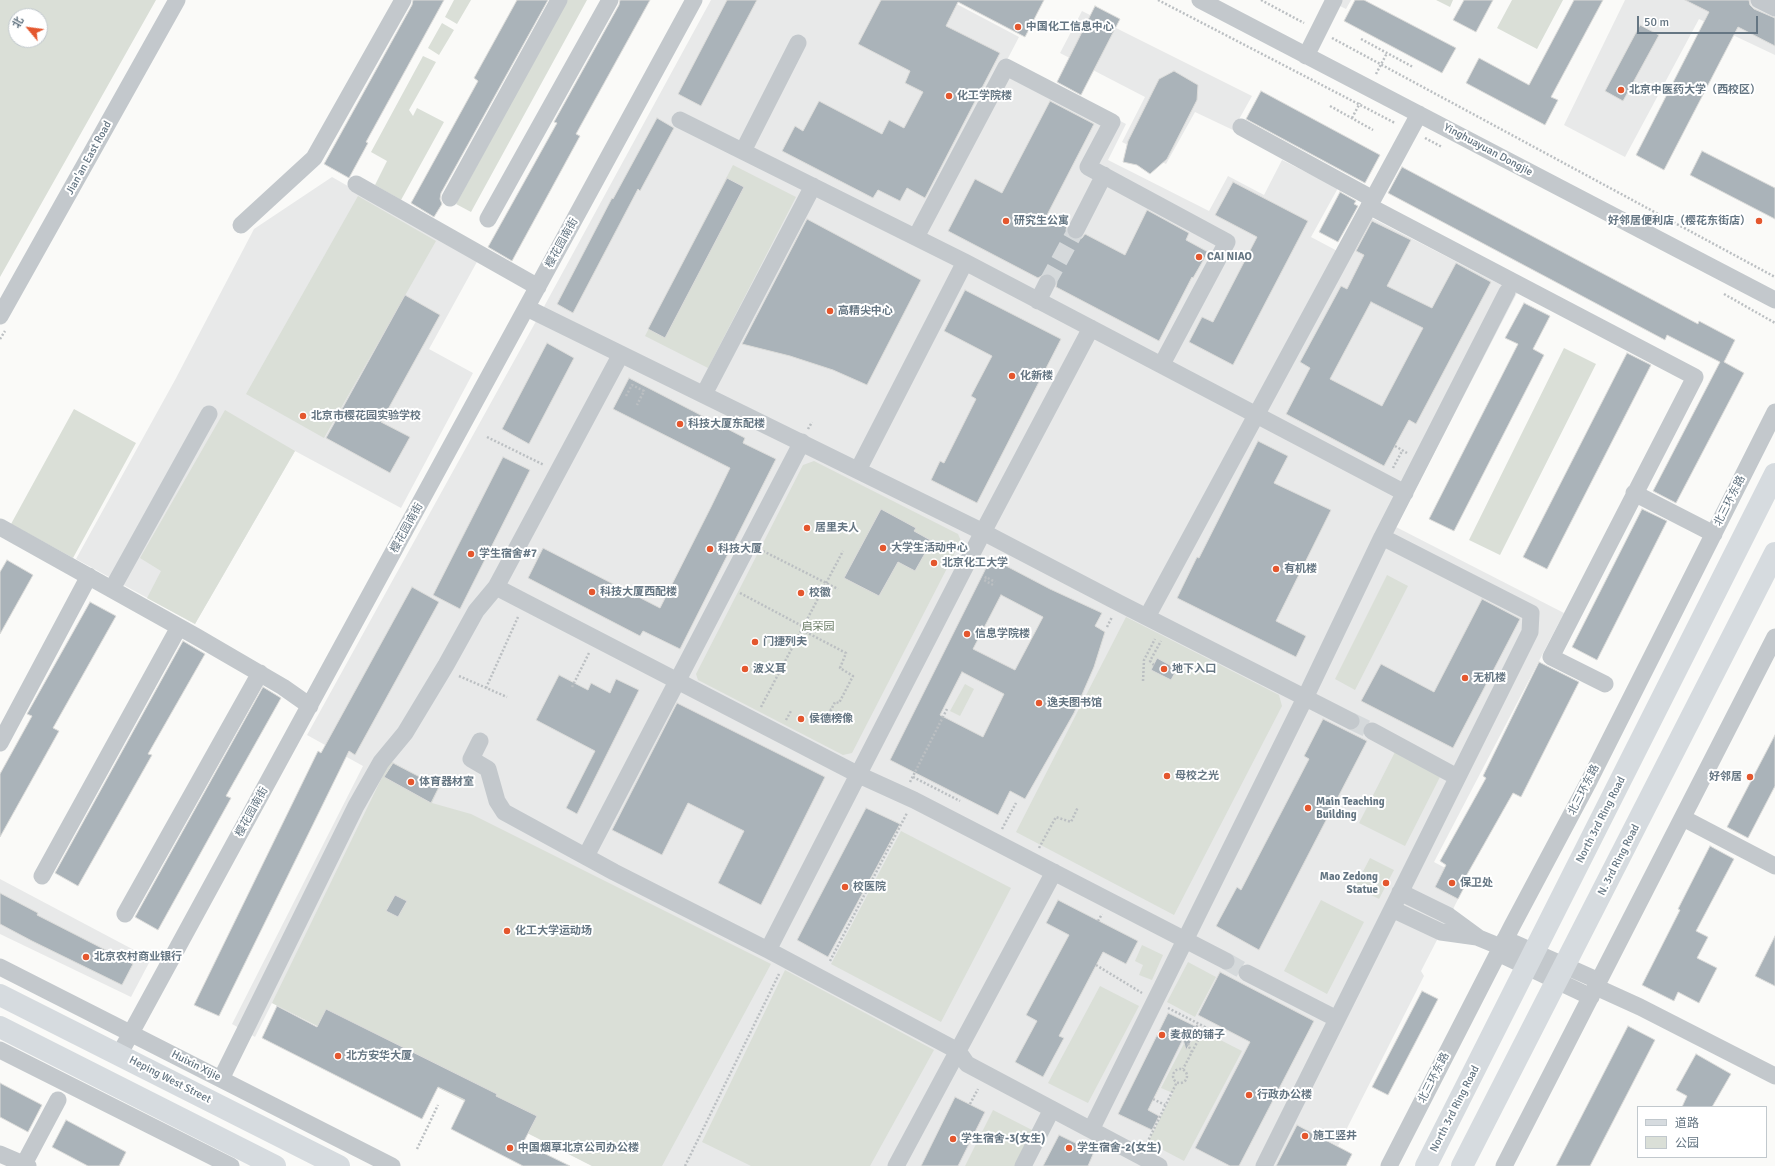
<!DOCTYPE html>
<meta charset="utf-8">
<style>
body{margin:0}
#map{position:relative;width:1775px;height:1166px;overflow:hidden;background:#fafaf8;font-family:Signika,"Noto Sans SC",sans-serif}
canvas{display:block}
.legend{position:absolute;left:1637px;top:1106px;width:130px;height:52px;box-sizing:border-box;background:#fff;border:1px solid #c1c8cd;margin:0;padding:5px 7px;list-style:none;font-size:12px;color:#657683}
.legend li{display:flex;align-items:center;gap:8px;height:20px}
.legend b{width:20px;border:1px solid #c1c8cd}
.north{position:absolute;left:8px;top:8px;width:40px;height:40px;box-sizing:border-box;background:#fff;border:1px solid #c1c8cd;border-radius:50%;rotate:299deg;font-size:11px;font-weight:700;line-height:16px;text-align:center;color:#657683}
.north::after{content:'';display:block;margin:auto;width:14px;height:18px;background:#e4572e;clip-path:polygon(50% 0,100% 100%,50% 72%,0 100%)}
.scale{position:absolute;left:1637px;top:16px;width:121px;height:18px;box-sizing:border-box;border:2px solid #657683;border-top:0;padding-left:5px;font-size:12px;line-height:14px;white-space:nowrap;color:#657683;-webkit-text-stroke:3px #fff;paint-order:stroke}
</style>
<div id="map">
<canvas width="1775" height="1166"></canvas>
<ul class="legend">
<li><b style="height:5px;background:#d6dbdf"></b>道路</li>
<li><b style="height:11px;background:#dadfd7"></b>公园</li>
</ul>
<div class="north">北</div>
<div class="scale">50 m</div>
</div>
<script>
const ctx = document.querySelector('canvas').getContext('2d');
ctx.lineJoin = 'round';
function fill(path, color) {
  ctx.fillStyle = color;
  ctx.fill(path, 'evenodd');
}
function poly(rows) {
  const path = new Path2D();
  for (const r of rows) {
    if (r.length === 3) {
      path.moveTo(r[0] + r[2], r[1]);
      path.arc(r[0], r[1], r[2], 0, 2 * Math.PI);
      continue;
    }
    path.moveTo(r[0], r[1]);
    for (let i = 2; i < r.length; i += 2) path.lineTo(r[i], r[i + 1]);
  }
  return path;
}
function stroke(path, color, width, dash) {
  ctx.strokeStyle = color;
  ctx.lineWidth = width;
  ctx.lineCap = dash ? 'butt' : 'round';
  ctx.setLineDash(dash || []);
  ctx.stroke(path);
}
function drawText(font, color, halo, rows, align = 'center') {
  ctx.font = font + ' Signika,"Noto Sans SC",sans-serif';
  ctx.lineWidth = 4;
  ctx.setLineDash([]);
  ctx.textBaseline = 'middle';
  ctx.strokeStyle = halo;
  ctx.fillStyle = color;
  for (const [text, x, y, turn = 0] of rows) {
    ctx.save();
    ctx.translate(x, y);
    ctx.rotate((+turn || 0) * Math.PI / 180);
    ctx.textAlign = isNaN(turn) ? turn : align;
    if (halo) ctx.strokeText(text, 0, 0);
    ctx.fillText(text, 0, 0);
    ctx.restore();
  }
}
fill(poly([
 [711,0,949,0,1019,37,1006,62,1126,124,1108,160,1209,211,1228,176,1264,195,1282,160,1338,188,1311,237,1343,254,1372,218,1517,293,1396,527,1564,613,1434,862,1468,880,1421,971,1424,976,1338,1146,1297,1125,1276,1166,592,1166,272,1003,255,1037,232,1024,363,766,307,735,540,314],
 [1328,0,1351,0,1346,9],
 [1625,0,1775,0,1775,55,1699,19,1625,157,1564,125],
 [1082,11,1252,96,1233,130,1195,112,1166,164,1122,142,1145,97,1060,53],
 [332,177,478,260,429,349,473,373,401,508,295,451,195,624,76,559,175,380,254,229],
 [0,879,151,959,131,997,0,934]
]), '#e8e9e9');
fill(poly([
 [0,0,156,0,0,277],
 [16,16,40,16,40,40,16,40],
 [454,0,471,0,457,24,445,17],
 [567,0,587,0,471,212,456,204],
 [1436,0,1453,0,1450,7],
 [1512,0,1563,0,1537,49,1497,28],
 [442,23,454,30,439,55,428,48],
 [423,56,436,62,409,110,413,116,417,108,444,122,401,200,375,185,387,161,371,152],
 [733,165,796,197,708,368,645,336],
 [358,196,436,241,324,438,246,394],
 [1564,348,1596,364,1500,555,1469,540],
 [74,409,136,443,73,558,11,524],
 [225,410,295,451,195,624,147,598,161,571,140,558],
 [814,461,958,534,961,541,852,753,843,755,698,680,696,674,803,465],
 [1387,575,1408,586,1355,690,1335,679],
 [1126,617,1279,695,1282,706,1174,915,1016,832],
 [965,684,974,689,960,716,950,711],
 [1396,750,1442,773,1405,846,1359,823],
 [390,761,439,787,432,803,471,814,771,964,662,1166,592,1166,272,1003],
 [901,831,1011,888,941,1022,831,964],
 [1370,858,1394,870,1379,899,1355,887],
 [1321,900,1364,922,1327,994,1284,971],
 [1142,945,1163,955,1152,980,1139,975,1143,965,1135,961],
 [1188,962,1216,977,1195,1017,1167,1002],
 [785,970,934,1050,870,1166,751,1166,702,1142],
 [1100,986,1139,1006,1088,1103,1048,1083],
 [1193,1026,1242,1051,1184,1161,1148,1142,1173,1093,1161,1088],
 [993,1110,1034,1131,1016,1166,965,1166]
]), '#dadfd7');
const building = poly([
 [413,0,444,0,366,142,368,143,349,178,324,164,412,5,413,0],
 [517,0,548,0,441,193,440,199,442,204,434,217,411,203,478,81,474,78,517,0],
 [620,0,650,0,576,134,580,136,512,261,488,247,557,123,554,122,619,5,620,0],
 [727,0,757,0,701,106,678,94,727,0],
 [881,0,1044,0,1025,37,958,2,946,26,1000,53,925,198,907,188,900,201,878,190,873,198,782,151,795,126,803,131,819,101,882,134,889,120,904,128,923,92,905,83,910,71,858,44,881,0],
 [1355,0,1364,0,1456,48,1442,73,1344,21,1355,0],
 [1464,0,1493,0,1476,32,1453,20,1464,0],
 [1574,0,1603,0,1551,97,1558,100,1545,125,1466,83,1479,58,1529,85,1574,0],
 [1685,0,1749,0,1750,5,1754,9,1775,18,1775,46,1738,27,1664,170,1636,155,1709,12,1685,0],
 [1095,6,1120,19,1081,95,1057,82,1095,6],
 [1640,25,1659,35,1623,101,1605,91,1640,25],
 [1174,71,1198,85,1197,100,1167,159,1150,174,1137,165,1123,162,1128,141,1159,79,1174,71],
 [1261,91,1380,155,1365,183,1246,119,1261,91],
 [1050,101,1094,124,1047,215,1067,225,1066,230,1068,236,1072,239,1077,240,1082,238,1085,234,1125,255,1147,210,1189,233,1186,240,1208,252,1193,278,1192,277,1159,341,1056,287,1057,282,1052,274,1046,273,1038,278,948,231,975,179,1002,193,1050,101],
 [657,118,674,128,640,191,638,189,573,313,557,304,612,198,613,199,657,118],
 [1702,151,1775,188,1775,219,1690,175,1702,151],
 [1402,167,1698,324,1699,321,1735,340,1724,362,1744,373,1676,503,1653,491,1720,362,1667,335,1665,340,1388,193,1402,167],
 [727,178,744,187,665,338,648,329,727,178],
 [1233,182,1308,221,1233,365,1189,342,1202,317,1213,322,1257,237,1215,215,1233,182],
 [1340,192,1356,201,1354,204,1358,206,1338,242,1319,232,1340,192],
 [807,219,921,280,867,385,833,370,790,356,742,344,807,219],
 [1372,221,1411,240,1387,286,1432,308,1456,263,1491,282,1416,424,1409,420,1384,466,1286,414,1310,368,1300,362,1341,286,1347,289,1364,255,1356,251,1372,221],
 [1371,302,1423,328,1382,406,1330,379,1371,302],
 [965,290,1061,339,977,503,931,480,940,461,944,463,976,399,971,396,992,356,944,331,965,290],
 [405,295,440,315,381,422,410,437,390,473,326,438,405,295],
 [1524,303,1550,316,1533,349,1544,355,1454,531,1429,519,1518,344,1505,338,1524,303],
 [547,343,574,358,529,444,502,429,547,343],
 [1627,353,1651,365,1547,569,1523,557,1627,353],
 [629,378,745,438,743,443,776,459,680,649,643,631,640,636,528,578,543,548,660,608,711,507,730,468,613,409,629,378],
 [1258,441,1288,456,1274,483,1331,510,1276,621,1306,636,1296,657,1177,598,1197,557,1199,558,1258,441],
 [503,457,530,470,460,609,433,595,503,457],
 [881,509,916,528,914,531,932,541,915,571,898,562,879,596,844,578,881,509],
 [1642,509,1667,521,1597,660,1572,647,1642,509],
 [991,558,1050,589,1102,613,1095,626,1105,632,1094,667,1074,713,1025,799,1010,791,998,815,890,760,991,558],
 [1001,595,1043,617,1015,670,973,649,1001,595],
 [962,672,1004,694,983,737,940,715,962,672],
 [7,560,33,575,0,634,0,572,7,560],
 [412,587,439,602,355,755,349,751,219,1016,194,1005,318,751,321,753,412,587],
 [1482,599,1520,619,1453,748,1361,701,1381,664,1434,692,1482,599],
 [90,602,116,616,53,728,59,731,0,837,0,774,32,716,27,714,90,602],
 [183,641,205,654,148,754,152,755,78,886,55,873,183,641],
 [1157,658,1177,669,1171,680,1151,670,1157,658],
 [1539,662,1579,682,1521,797,1513,793,1465,878,1468,880,1458,899,1435,887,1446,865,1440,861,1486,778,1483,776,1539,662],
 [559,675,588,690,591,683,610,693,616,679,639,690,577,814,566,808,595,751,536,720,559,675],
 [263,687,281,698,226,796,231,798,158,930,135,917,263,687],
 [677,703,825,777,761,905,718,883,744,831,688,803,662,855,612,830,677,703],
 [1323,719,1367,741,1259,950,1216,926,1237,887,1241,890,1309,759,1304,756,1323,719],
 [1775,735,1775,786,1748,838,1727,827,1775,735],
 [393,763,439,787,431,803,384,777,393,763],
 [866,808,900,824,828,957,797,940,866,808],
 [1710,846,1734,859,1696,931,1708,937,1697,958,1717,968,1699,1003,1678,992,1674,1001,1642,985,1680,910,1678,909,1710,846],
 [0,893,38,913,37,915,133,964,122,985,32,941,0,924,0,893],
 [395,895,407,901,398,917,386,911,395,895],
 [1058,900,1138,941,1126,964,1103,952,1059,1036,1064,1038,1043,1077,1015,1062,1037,1021,1026,1015,1069,935,1046,923,1058,900],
 [1775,936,1775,986,1755,976,1775,936],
 [1220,972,1314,1021,1239,1166,1230,1166,1195,1148,1250,1042,1198,1015,1220,972],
 [1422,991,1438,999,1388,1095,1372,1087,1422,991],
 [277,1006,317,1027,326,1009,497,1094,496,1096,537,1116,523,1143,570,1166,523,1166,451,1129,465,1100,438,1087,422,1119,262,1038,277,1006],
 [1168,1013,1199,1028,1186,1050,1183,1039,1148,1110,1159,1116,1152,1130,1118,1114,1168,1013],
 [1628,1026,1655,1040,1590,1166,1556,1166,1628,1026],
 [1696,1054,1731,1074,1712,1107,1682,1107,1687,1096,1676,1090,1696,1054],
 [0,1083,42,1105,28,1132,0,1117,0,1083],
 [955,1097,985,1112,958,1166,921,1166,955,1097],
 [66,1120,126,1152,119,1166,88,1166,52,1147,66,1120],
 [1297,1125,1352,1154,1346,1166,1276,1166,1297,1125],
 [1059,1135,1094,1152,1088,1166,1043,1166,1059,1135]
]);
fill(building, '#aab3b9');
stroke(building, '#dcdcda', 1);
stroke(poly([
 [1047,283,1076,230],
 [1351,721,1372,731],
 [1226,961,1247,973]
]), '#d5d9db', 17, [17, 8]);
stroke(poly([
 [1158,0,1395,123],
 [1261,0,1304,23],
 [1332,38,1775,277],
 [1361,39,1413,67],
 [1376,74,1387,53],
 [1330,106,1373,130],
 [1352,118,1360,103],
 [1425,138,1442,147],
 [1724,294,1775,323],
 [0,339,5,331],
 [626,396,632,385,644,391,637,405],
 [808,429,812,422],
 [487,437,544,465],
 [1395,446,1407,453],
 [1393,468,1402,451],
 [763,551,838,589],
 [993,585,984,580,986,577,995,582],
 [740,593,804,627],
 [1107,627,1112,617],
 [802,630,846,653,840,668,853,676,839,703,835,702,831,710,828,709],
 [1154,665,1150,661,1161,641],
 [459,676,507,697],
 [1143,681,1144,660,1155,639],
 [572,687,589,653],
 [486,688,518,617],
 [761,707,843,551],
 [786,720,791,711],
 [913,777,960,801],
 [910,782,947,709],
 [1002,829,1016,803],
 [1039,848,1056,817,1071,822,1078,807],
 [1098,921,1102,914],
 [830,961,907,813],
 [1096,965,1142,993],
 [1168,1008,1205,1027,1183,1069],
 [1192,1052,1188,1045,1198,1024],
 [1180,1076,7],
 [1153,1099,1165,1105],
 [970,1104,978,1089],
 [1147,1143,1177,1082],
 [417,1149,438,1105],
 [685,1166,779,974]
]), '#bbbfc2', 2.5, [2, 2]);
stroke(poly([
 [1200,0,1775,300],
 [1759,0,1775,8],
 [1306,56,1334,0],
 [680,120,965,262,1405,493],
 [1241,127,1373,199],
 [743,151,798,43],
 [356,184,538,287],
 [450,198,559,0],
 [1369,206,1695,377,1551,657,1605,684],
 [488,219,610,0],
 [241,225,314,158,403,0],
 [1076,230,1104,175],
 [916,237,1006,67,1112,122,1088,167,1227,242,1162,364],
 [1038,301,1047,283],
 [527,308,983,532,1119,603,1351,721],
 [0,316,177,0],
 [704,394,813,186],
 [858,470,965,262],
 [1634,493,1714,534],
 [0,527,197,637,283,687,310,706],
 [496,587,859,775,914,800,1226,961],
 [112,589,209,414],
 [1147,617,1419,114],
 [1372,731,1457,777],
 [480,741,471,759,488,769,497,801,504,812,614,872,768,950,958,1051,967,1064,1159,1166],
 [0,743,89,576],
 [1683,818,1775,866],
 [586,856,802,442],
 [42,876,179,627],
 [1400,892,1449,916,1479,938,1501,947],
 [1392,909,1441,932,1477,937],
 [125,914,260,673],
 [1505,939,1599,981],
 [768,950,983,532,1091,328],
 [1498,953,1591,997],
 [0,967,392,1166],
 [1247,973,1337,1019],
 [1596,987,1640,1007,1775,1076],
 [0,1050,231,1166],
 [119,1055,694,0],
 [221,1079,356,806,381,762,405,733,446,665,476,611,496,587,621,354],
 [1091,1130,1305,698,1382,537,1507,292],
 [0,1154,28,1166],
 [24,1164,58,1100],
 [896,1166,1054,872],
 [1023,1166,1052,1109],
 [1264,1166,1530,632,1531,613,1382,537],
 [1389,1166,1512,926,1588,783,1775,412],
 [1504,1166,1775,637]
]), '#c3c8cc', 17);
stroke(poly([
 [0,995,339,1166],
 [0,1027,275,1166]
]), '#d6dbdf', 22);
stroke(poly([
 [1426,1166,1775,474],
 [1462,1166,1775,553]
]), '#d6dbdf', 22);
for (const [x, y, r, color] of [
 [1018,27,4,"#e4572e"],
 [1621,90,4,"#e4572e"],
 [949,96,4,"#e4572e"],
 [1006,221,4,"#e4572e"],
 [1759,221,4,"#e4572e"],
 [1199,257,4,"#e4572e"],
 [830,311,4,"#e4572e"],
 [1012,376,4,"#e4572e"],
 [303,416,4,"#e4572e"],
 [680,424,4,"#e4572e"],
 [807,528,4,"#e4572e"],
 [883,548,4,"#e4572e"],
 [710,549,4,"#e4572e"],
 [471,554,4,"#e4572e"],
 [934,563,4,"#e4572e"],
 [1276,569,4,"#e4572e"],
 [592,592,4,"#e4572e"],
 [801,593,4,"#e4572e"],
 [967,634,4,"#e4572e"],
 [755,642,4,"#e4572e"],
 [745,669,4,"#e4572e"],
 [1164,669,4,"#e4572e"],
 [1465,678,4,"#e4572e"],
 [1039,703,4,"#e4572e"],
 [801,719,4,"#e4572e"],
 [1167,776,4,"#e4572e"],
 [1750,777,4,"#e4572e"],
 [411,782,4,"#e4572e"],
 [1308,808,4,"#e4572e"],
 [1386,883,4,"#e4572e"],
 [1452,883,4,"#e4572e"],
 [845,887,4,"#e4572e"],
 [507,931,4,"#e4572e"],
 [86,957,4,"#e4572e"],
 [1162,1035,4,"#e4572e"],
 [338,1056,4,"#e4572e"],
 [1249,1095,4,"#e4572e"],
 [1305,1136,4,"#e4572e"],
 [953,1139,4,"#e4572e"],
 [510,1148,4,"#e4572e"],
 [1069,1148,4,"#e4572e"]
]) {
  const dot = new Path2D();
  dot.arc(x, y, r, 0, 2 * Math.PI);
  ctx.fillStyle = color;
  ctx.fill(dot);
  stroke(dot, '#fff', 1.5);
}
drawText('bold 11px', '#657683', '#fff', [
 ["中国化工信息中心",1026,27],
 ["北京中医药大学（西校区）",1629,90],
 ["化工学院楼",957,96],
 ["研究生公寓",1014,221],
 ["好邻居便利店（樱花东街店）",1751,221,"right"],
 ["CAI NIAO",1207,257],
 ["高精尖中心",838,311],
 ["化新楼",1020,376],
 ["北京市樱花园实验学校",311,416],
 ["科技大厦东配楼",688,424],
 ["居里夫人",815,528],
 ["大学生活动中心",891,548],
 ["科技大厦",718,549],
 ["学生宿舍#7",479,554],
 ["北京化工大学",942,563],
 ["有机楼",1284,569],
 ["科技大厦西配楼",600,592],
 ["校徽",809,593],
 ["信息学院楼",975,634],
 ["门捷列夫",763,642],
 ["波义耳",753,669],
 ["地下入口",1172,669],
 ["无机楼",1473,678],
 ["逸夫图书馆",1047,703],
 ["侯德榜像",809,719],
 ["母校之光",1175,776],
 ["好邻居",1742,777,"right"],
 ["体育器材室",419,782],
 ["Main Teaching",1316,802],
 ["Building",1316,815],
 ["Mao Zedong",1378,877,"right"],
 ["Statue",1378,890,"right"],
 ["保卫处",1460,883],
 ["校医院",853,887],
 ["化工大学运动场",515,931],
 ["北京农村商业银行",94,957],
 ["麦叔的铺子",1170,1035],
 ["北方安华大厦",346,1056],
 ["行政办公楼",1257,1095],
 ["施工竖井",1313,1136],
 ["学生宿舍-3(女生)",961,1139],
 ["中国烟草北京公司办公楼",518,1148],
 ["学生宿舍-2(女生)",1077,1148]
], 'left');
drawText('11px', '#657683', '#fff', [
 ["Yinghuayuan Dongjie",1488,150,28],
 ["Jian'an East Road",89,158,-61],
 ["樱花园南街",562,243,-61],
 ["北三环东路",1730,501,-63],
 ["樱花园南街",407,528,-61],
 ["北三环东路",1584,790,-63],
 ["樱花园南街",252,812,-61],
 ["North 3rd Ring Road",1601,820,-63],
 ["N. 3rd Ring Road",1619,860,-63],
 ["Huixin Xijie",196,1066,27],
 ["北三环东路",1434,1078,-63],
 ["Heping West Street",170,1080,27],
 ["North 3rd Ring Road",1455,1109,-63]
]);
drawText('11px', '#687a64', '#fff', [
 ["启荣园",818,627]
]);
</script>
